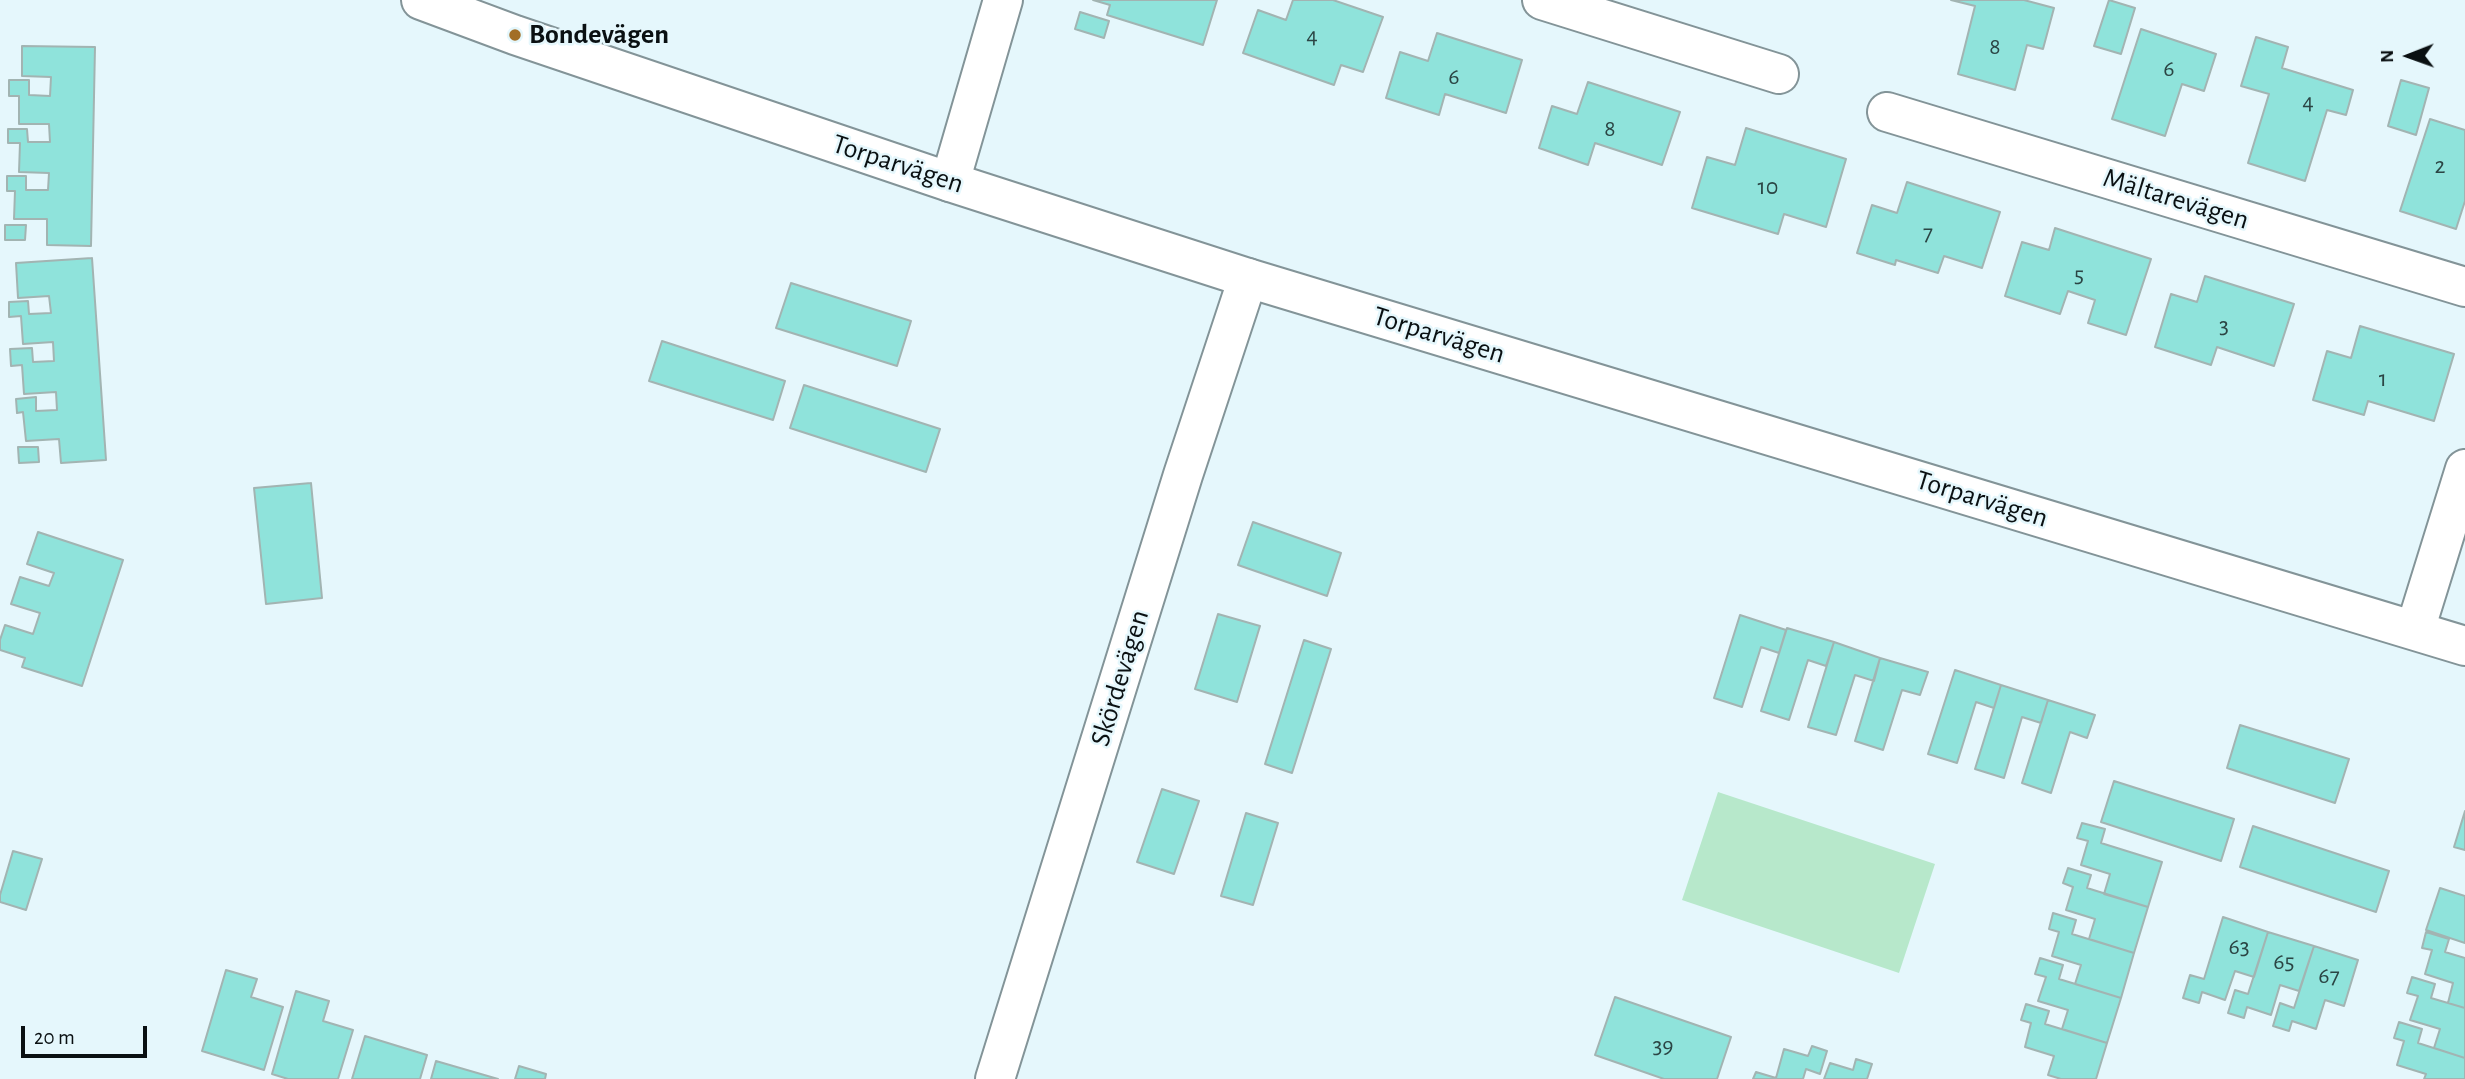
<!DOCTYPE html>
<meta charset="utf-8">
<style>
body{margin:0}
#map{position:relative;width:2465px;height:1079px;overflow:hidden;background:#e5f7fc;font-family:"Alegreya Sans",sans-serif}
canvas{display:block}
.north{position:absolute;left:2374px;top:21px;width:70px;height:70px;-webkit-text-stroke:5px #e5f7fc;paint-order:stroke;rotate:269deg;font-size:19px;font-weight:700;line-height:28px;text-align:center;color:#0a1012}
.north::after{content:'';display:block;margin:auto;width:24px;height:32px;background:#0a1012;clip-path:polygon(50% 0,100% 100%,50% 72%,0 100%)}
.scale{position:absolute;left:21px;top:1026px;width:126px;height:32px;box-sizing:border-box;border:4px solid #0a1012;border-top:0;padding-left:9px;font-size:21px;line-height:24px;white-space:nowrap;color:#0a1012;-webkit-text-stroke:5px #e5f7fc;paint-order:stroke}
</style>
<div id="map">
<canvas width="2465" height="1079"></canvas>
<div class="north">N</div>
<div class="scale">20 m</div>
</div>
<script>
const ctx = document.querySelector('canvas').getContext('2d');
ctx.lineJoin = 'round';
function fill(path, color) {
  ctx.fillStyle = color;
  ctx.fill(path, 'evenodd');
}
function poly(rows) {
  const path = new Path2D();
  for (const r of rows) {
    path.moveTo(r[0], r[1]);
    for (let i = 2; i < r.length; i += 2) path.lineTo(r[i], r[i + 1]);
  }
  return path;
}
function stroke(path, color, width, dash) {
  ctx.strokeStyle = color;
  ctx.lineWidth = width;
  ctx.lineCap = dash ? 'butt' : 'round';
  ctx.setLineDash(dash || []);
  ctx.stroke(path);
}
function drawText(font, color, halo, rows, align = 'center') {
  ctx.font = font + ' "Alegreya Sans",sans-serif';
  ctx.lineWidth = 5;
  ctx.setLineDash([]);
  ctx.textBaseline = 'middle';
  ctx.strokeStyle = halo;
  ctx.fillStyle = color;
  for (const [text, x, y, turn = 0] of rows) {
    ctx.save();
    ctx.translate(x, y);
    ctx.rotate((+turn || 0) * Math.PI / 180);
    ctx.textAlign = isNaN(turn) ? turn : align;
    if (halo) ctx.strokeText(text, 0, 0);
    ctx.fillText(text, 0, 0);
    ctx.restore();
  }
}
fill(poly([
 [1718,792,1935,864,1899,973,1682,900]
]), '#b7e8cb');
const building = poly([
 [1093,0,1217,0,1203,45,1107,15,1110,5,1093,0],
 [1293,0,1333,0,1383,17,1363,72,1341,65,1334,85,1243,53,1258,10,1286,20,1293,0],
 [1951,0,2024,0,2054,8,2043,49,2027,45,2015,90,1958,74,1975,6,1951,0],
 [2109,0,2135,8,2121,54,2094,46,2109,0],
 [1080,12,1109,21,1104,38,1075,29,1080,12],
 [2141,29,2216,54,2204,91,2182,84,2165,136,2112,119,2141,29],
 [1437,33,1522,60,1506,113,1445,94,1439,115,1386,98,1400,52,1428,61,1437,33],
 [2256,37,2288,47,2282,68,2353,90,2346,115,2327,110,2305,181,2248,163,2269,94,2241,86,2256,37],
 [22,46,95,47,91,246,47,245,47,219,14,219,15,191,7,191,7,176,26,176,26,190,48,190,49,173,19,172,20,143,8,143,8,129,27,129,28,142,50,142,49,124,19,124,19,96,9,96,9,80,29,80,29,95,50,96,51,77,22,76,22,46],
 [2401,80,2429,88,2416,135,2388,126,2401,80],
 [1588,82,1680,112,1662,165,1595,143,1588,165,1539,148,1552,106,1577,114,1588,82],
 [2430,119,2465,130,2465,201,2456,229,2400,211,2430,119],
 [1746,128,1846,159,1826,227,1784,214,1778,234,1692,208,1707,157,1735,165,1746,128],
 [1907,182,2000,212,1982,268,1944,256,1938,273,1896,260,1895,265,1857,253,1872,205,1897,213,1907,182],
 [5,225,26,225,25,240,5,240,5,225],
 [2055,228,2151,259,2126,335,2088,323,2095,300,2068,291,2060,314,2005,296,2022,242,2049,250,2055,228],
 [92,258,106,460,61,463,59,439,26,441,23,412,17,413,16,399,36,397,36,411,57,410,56,392,24,394,22,365,11,366,10,349,32,348,33,362,54,361,53,342,23,344,21,316,9,317,9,302,28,301,29,314,51,313,49,296,18,298,16,263,92,258],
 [2205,276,2294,304,2274,366,2217,347,2211,365,2155,347,2171,294,2197,302,2205,276],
 [791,283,911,321,897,366,776,328,791,283],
 [2360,326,2454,354,2434,421,2368,401,2364,415,2313,400,2327,351,2351,358,2360,326],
 [662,341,785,381,773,420,649,381,662,341],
 [804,385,940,429,926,472,790,428,804,385],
 [18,447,38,447,39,462,19,463,18,447],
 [311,483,322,598,266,604,254,488,311,483],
 [1253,522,1341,553,1327,596,1238,565,1253,522],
 [38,532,123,560,82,686,22,667,25,658,0,650,0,640,5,625,33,634,40,613,11,604,20,577,49,586,54,573,27,564,38,532],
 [1218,614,1260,626,1237,702,1195,689,1218,614],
 [1740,615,1786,630,1779,653,1761,647,1742,707,1714,698,1740,615],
 [1787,628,1834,642,1826,666,1808,660,1789,720,1761,711,1787,628],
 [1304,640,1331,649,1292,773,1265,764,1304,640],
 [1834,642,1880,658,1874,681,1855,675,1836,735,1808,727,1834,642],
 [1880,658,1928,672,1920,695,1902,690,1883,750,1855,741,1880,658],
 [1955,670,2001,685,1994,708,1976,702,1957,763,1928,754,1955,670],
 [2001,685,2048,700,2041,723,2022,717,2004,778,1975,769,2001,685],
 [2048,700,2095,715,2087,738,2070,732,2051,793,2022,783,2048,700],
 [2240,725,2349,759,2335,803,2227,768,2240,725],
 [2114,781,2234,819,2221,861,2101,822,2114,781],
 [1162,789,1199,801,1174,874,1137,862,1162,789],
 [2465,811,2465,850,2454,847,2465,811],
 [1246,813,1278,823,1253,905,1221,896,1246,813],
 [2082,823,2105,829,2101,843,2162,862,2148,907,2104,894,2110,874,2081,865,2088,841,2077,838,2082,823],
 [2253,826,2389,871,2376,912,2240,867,2253,826],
 [13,851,42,859,26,910,0,902,0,895,13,851],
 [2068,868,2091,875,2087,888,2148,907,2134,953,2089,939,2095,919,2066,910,2073,887,2063,883,2068,868],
 [2440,888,2465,896,2465,943,2426,930,2440,888],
 [2053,913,2076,920,2072,934,2134,953,2121,998,2075,984,2081,965,2052,956,2059,932,2049,929,2053,913],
 [2223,917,2268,932,2254,977,2235,971,2225,1000,2202,992,2199,1003,2183,998,2190,975,2204,979,2223,917],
 [2268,932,2314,946,2299,991,2280,985,2271,1015,2247,1007,2244,1018,2228,1013,2235,990,2248,994,2268,932],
 [2426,932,2449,939,2445,952,2465,958,2465,1008,2448,1003,2453,983,2425,974,2432,950,2422,948,2426,932],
 [2314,946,2358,960,2344,1006,2325,1000,2316,1029,2292,1021,2289,1031,2273,1026,2280,1003,2294,1008,2314,946],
 [2040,958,2063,965,2059,979,2121,998,2107,1043,2062,1029,2068,1010,2038,1001,2046,977,2035,974,2040,958],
 [226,970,257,979,251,997,283,1007,264,1070,202,1051,226,970],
 [2412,977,2435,984,2431,998,2465,1008,2465,1058,2434,1048,2440,1029,2410,1020,2418,996,2407,993,2412,977],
 [296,991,329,1001,323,1021,353,1030,338,1079,288,1079,272,1074,296,991],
 [1615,997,1731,1037,1717,1079,1664,1079,1595,1055,1615,997],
 [2026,1004,2049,1011,2045,1024,2107,1043,2096,1079,2061,1079,2048,1075,2054,1056,2025,1047,2031,1023,2021,1020,2026,1004],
 [2399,1022,2422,1029,2418,1043,2465,1058,2465,1079,2424,1079,2426,1074,2397,1065,2404,1041,2394,1038,2399,1022],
 [365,1036,427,1055,420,1079,352,1079,365,1036],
 [1812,1046,1827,1051,1820,1074,1806,1069,1803,1079,1753,1079,1756,1072,1776,1078,1784,1049,1808,1056,1812,1046],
 [1856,1059,1872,1064,1867,1079,1824,1079,1830,1063,1853,1070,1856,1059],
 [436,1061,498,1079,431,1079,436,1061],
 [519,1066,546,1074,545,1079,515,1079,519,1066]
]);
fill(building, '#8fe3db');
stroke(building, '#a2b4b2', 2);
const minor = poly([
 [1542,0,1779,74],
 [1887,112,2465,287],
 [950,182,1003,0],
 [2415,630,2465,469],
 [995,1079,1183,475,1248,278]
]);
const tertiary = poly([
 [421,0,515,35,950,182,1248,278,2465,646]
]);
stroke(minor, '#839498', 42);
stroke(tertiary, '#839498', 42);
stroke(minor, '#fff', 38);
stroke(tertiary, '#fff', 38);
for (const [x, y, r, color] of [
 [515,35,7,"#a26e26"]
]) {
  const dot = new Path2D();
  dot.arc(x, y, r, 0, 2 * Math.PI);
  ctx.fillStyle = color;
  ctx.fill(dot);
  stroke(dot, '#e5f7fc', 2.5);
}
drawText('24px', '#2b4544', null, [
 ["4",1312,36],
 ["8",1995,47],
 ["6",2169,69],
 ["6",1454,77],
 ["4",2308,102],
 ["8",1610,129],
 ["2",2440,166],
 ["10",1768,187],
 ["7",1928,233],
 ["5",2079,275],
 ["3",2224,326],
 ["1",2383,379],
 ["63",2239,947],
 ["65",2284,962],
 ["67",2329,976],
 ["39",1663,1046]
]);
drawText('bold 28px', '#0a1012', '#e5f7fc', [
 ["Bondevägen",529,35]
], 'left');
drawText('28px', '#0a1012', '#e5f7fc', [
 ["Torparvägen",898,164,18],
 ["Mältarevägen",2176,199,17],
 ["Torparvägen",1439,335,17],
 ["Torparvägen",1982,499,17],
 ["Skördevägen",1120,678,-73]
]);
</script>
